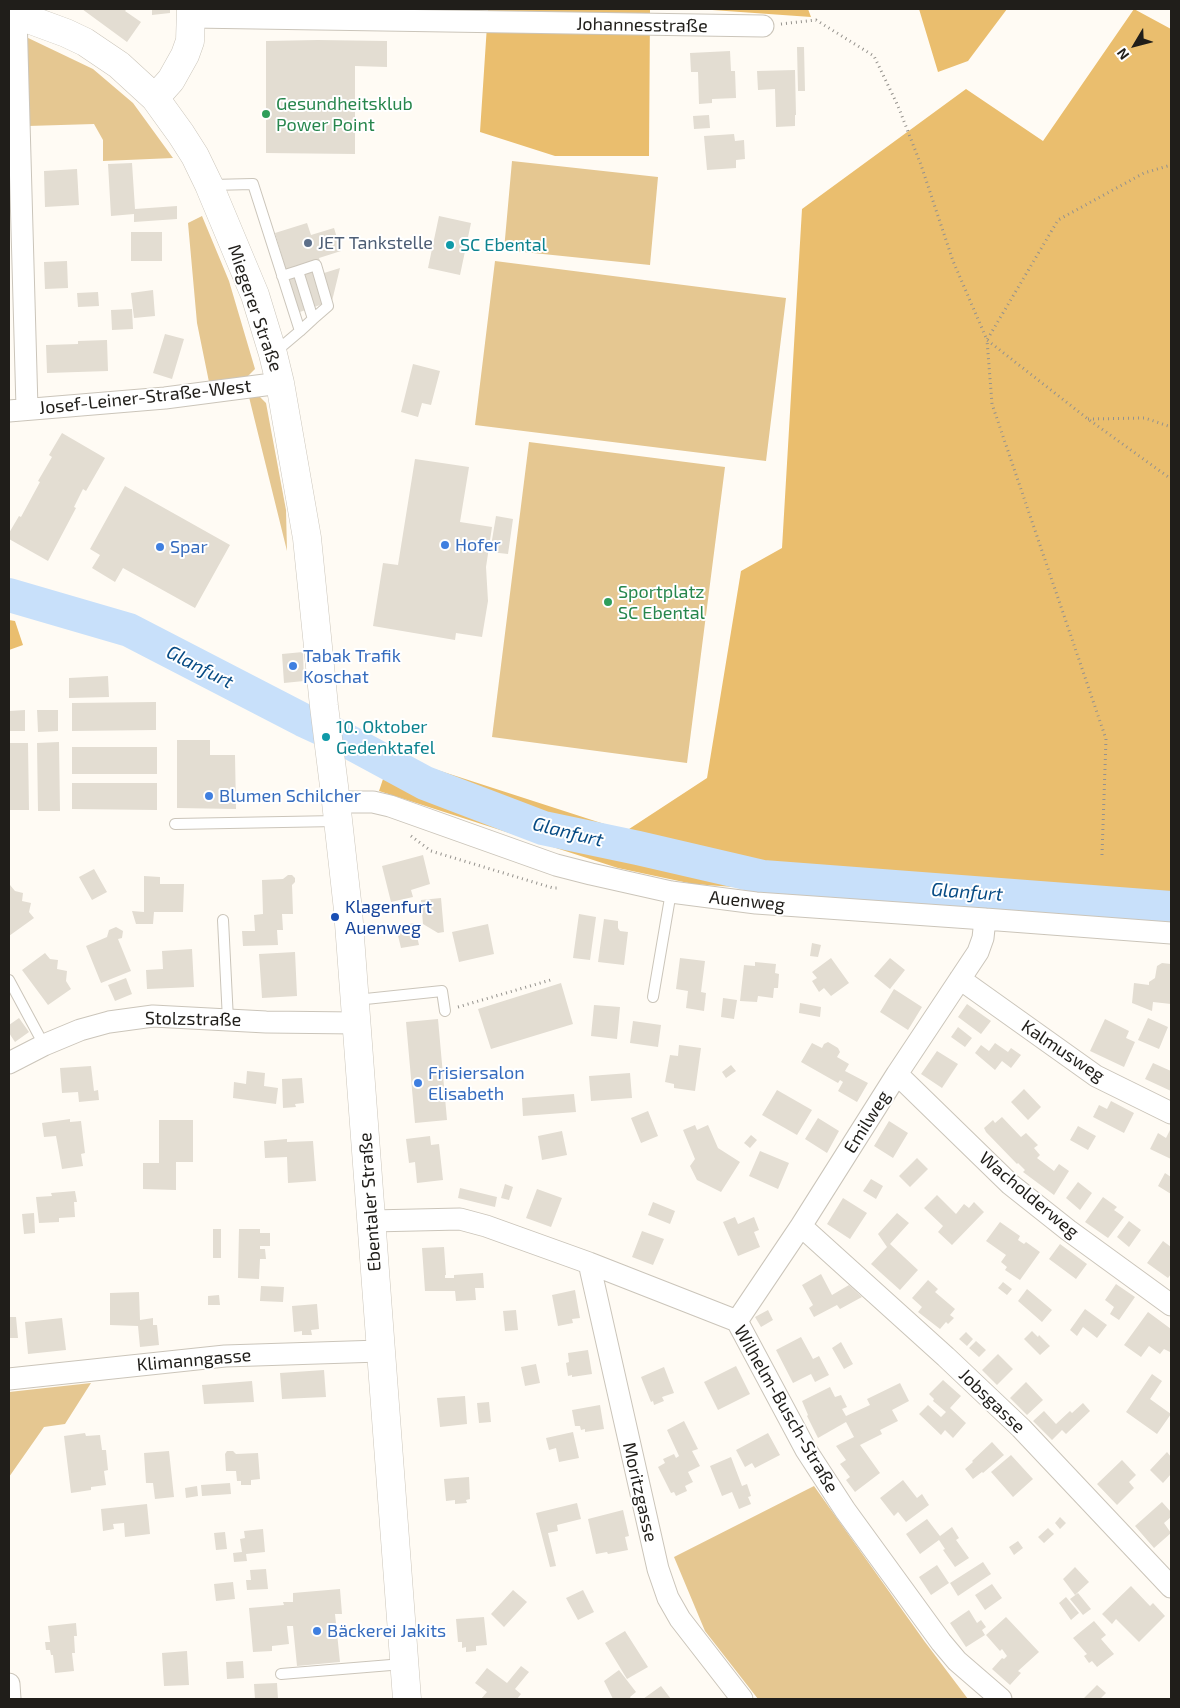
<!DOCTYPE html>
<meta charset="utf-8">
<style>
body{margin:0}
#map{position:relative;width:1180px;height:1708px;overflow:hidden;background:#fffbf4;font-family:"Exo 2",sans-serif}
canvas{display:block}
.frame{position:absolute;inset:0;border:10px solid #201e1a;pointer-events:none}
.north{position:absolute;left:1110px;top:20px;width:50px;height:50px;-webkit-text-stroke:4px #fff;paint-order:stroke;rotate:233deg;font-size:14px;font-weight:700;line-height:20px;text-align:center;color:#201e1a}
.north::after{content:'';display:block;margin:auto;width:18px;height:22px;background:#201e1a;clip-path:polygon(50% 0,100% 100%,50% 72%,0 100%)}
</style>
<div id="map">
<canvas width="1180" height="1708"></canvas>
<div class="frame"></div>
<div class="north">N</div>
</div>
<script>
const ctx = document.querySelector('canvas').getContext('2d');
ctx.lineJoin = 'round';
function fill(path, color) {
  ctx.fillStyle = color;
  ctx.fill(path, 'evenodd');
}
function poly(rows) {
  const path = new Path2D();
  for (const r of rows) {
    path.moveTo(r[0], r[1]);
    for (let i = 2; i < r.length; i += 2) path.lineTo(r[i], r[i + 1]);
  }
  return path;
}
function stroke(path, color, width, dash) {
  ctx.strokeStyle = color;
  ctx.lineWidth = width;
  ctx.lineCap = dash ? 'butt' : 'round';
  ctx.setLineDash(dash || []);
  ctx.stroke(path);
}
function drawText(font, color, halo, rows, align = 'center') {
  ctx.font = font + ' "Exo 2",sans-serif';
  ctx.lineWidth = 4;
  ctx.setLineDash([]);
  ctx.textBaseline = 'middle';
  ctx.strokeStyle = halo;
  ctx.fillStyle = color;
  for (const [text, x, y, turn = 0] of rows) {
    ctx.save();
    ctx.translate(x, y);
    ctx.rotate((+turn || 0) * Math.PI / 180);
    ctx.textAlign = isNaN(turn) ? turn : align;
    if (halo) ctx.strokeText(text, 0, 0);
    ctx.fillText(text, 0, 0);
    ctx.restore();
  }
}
fill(poly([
 [24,36,93,69,133,103,173,158,103,161,103,140,94,124,28,126],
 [512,161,658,177,650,265,504,250],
 [202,216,229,281,255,369,247,377,209,382,197,323,188,223],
 [495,261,786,298,766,461,475,425],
 [248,393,260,397,266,403,286,510,287,551],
 [529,442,725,467,687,763,492,737],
 [91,1383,65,1424,44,1427,9,1477,9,1392],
 [814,1486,925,1642,968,1699,758,1699,705,1631,674,1557]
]), '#e5c791');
fill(poly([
 [210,9,650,9,649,156,555,156,480,132,488,10,211,13],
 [698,9,808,9,811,17],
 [919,9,1007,9,968,61,938,72],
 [1134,9,1171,29,1171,919,693,884,618,868,379,791,391,755,626,831,707,778,741,571,782,548,802,209,966,89,1043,141],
 [9,620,15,621,23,645,9,650]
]), '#eabe6e');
stroke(poly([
 [9,595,129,630,303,720,340,737,425,783,543,828,638,848,763,877,1171,908]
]), '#c8e0fa', 34);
fill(poly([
 [82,9,127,9,125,11,141,22,127,42],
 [152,9,170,9,170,13,152,15],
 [318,40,387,41,387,67,355,66,355,154,266,153,266,41],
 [797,47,804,47,805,91,798,91],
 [730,51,731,71,735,71,736,98,712,99,712,103,699,104,698,72,691,72,690,53],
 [795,70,796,115,795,115,795,126,776,127,775,89,758,90,757,71],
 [709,115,710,128,694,129,693,116],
 [734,134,735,141,744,140,745,159,736,160,736,168,707,170,704,136],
 [132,163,135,209,177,206,177,219,134,222,134,214,111,216,108,164],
 [77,169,79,205,45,207,44,171],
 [439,216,471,223,460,275,428,268],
 [307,223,311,235,334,228,341,251,319,258,324,273,340,268,332,301,291,315,275,266,284,263,275,233],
 [131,232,162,232,162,261,131,261],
 [67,261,68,288,45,289,44,262],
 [153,290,155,316,134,318,131,293],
 [98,292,99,306,78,307,77,293],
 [132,309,133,329,112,330,111,310],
 [165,334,184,339,172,379,153,373],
 [107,340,108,371,47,373,46,345,78,344,78,341],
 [413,364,440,371,431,405,422,403,418,417,401,412],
 [62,433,105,458,86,491,83,489,74,507,76,508,48,561,9,539,9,533,19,516,21,517,40,482,38,481,52,457,49,455],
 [415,459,469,467,460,522,492,527,486,567,488,601,482,637,456,633,455,640,373,626,383,563,398,565],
 [125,486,230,545,195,608,123,568,115,582,92,568,100,555,90,549],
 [496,516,513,519,508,554,490,552],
 [303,652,304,681,284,683,282,654],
 [108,676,109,697,69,698,69,678],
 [156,702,156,730,72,731,72,703],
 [25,710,25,731,9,731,9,711],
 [37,710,58,710,58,731,38,732],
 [177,740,210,740,210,755,235,755,236,809,177,808],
 [59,742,60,811,38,811,37,743],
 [9,743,28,743,29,810,9,810],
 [72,747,157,747,157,774,72,774],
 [72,783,157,783,157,810,72,809],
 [423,855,430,884,411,890,413,897,391,902,382,866],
 [94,869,107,892,92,900,79,877],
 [288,875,292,875,295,878,295,882,292,885,293,914,282,914,283,930,277,930,278,945,243,946,242,931,255,931,254,915,263,914,262,880,283,879],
 [144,876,160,877,160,884,184,884,183,912,154,912,153,924,136,924,132,911,144,912],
 [10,885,15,891,23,893,22,901,31,903,29,912,34,918,9,936,9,886],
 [441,898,444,932,438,933,423,924,421,900],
 [579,914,596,917,590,960,573,958],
 [604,919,618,921,618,928,620,931,628,932,624,965,598,962],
 [414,923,419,945,401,948,396,927],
 [488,924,494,954,459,962,452,932],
 [116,927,123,931,122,938,118,939,131,971,101,983,86,946,107,937,109,930],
 [812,943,821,945,818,957,810,956],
 [192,949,194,987,147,989,146,970,163,969,162,951],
 [295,952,297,996,262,998,259,954],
 [45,953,50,959,58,960,57,969,67,971,66,981,71,989,48,1005,22,970],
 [680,958,705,961,701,992,706,993,704,1011,686,1008,688,991,676,989],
 [831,958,849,983,831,996,824,988,819,992,812,981,817,978,812,972],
 [890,958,905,970,890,989,874,976],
 [755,962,776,964,775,973,779,974,778,988,774,988,773,998,758,996,757,1002,740,1001,744,965,755,966],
 [1162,963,1171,964,1171,1004,1153,1002,1152,1011,1132,1003,1134,983,1149,985,1149,982,1155,978,1157,966],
 [126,978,132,994,115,1001,108,985],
 [561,983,573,1024,491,1049,478,1009],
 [894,989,922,1007,908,1030,880,1012],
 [723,998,737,1000,734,1019,721,1017],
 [800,1003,821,1007,820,1017,799,1013],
 [967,1004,991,1021,981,1034,958,1017],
 [594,1005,620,1007,617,1039,591,1036],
 [19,1018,29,1032,15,1042,9,1033,9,1025],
 [1148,1018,1168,1027,1159,1049,1138,1040],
 [438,1019,447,1120,415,1123,406,1022],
 [1105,1019,1129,1031,1126,1038,1135,1042,1124,1067,1090,1051],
 [633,1021,661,1025,658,1047,630,1043],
 [958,1027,972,1038,965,1047,951,1037],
 [828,1042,838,1048,840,1052,837,1057,849,1064,845,1071,868,1083,857,1102,838,1091,843,1082,840,1080,838,1083,801,1062,812,1043,822,1048,824,1044],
 [995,1043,1008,1052,1011,1048,1021,1055,1011,1068,1002,1061,995,1070,975,1053,981,1045,989,1051],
 [679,1045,701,1048,695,1091,674,1088,674,1084,665,1082,670,1055,678,1056],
 [937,1051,958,1064,942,1088,921,1074],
 [1153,1063,1171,1071,1171,1091,1145,1079],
 [731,1065,736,1071,726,1078,722,1072],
 [91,1066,94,1091,98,1090,99,1100,79,1102,78,1092,62,1093,60,1068],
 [247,1071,265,1073,264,1086,278,1088,276,1104,233,1098,234,1082,246,1084],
 [630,1073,632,1098,591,1101,589,1076],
 [302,1078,304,1103,295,1104,296,1107,283,1108,282,1079],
 [1024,1089,1041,1107,1028,1120,1011,1102],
 [777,1090,812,1110,797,1135,762,1115],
 [574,1094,576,1112,523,1116,522,1098],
 [1111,1101,1134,1113,1124,1133,1093,1117,1099,1105,1107,1109],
 [648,1111,658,1136,641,1143,631,1118],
 [1002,1117,1021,1137,1026,1133,1038,1145,1034,1148,1040,1155,1037,1158,1054,1171,1059,1164,1069,1171,1054,1195,1023,1172,1025,1170,1018,1163,1017,1164,986,1132,984,1128,993,1120,995,1123],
 [818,1118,839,1131,827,1153,805,1139],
 [70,1119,70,1122,81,1121,85,1153,81,1154,83,1166,62,1169,56,1136,44,1137,42,1123],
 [159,1120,193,1120,193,1162,176,1162,176,1190,143,1189,143,1163,159,1163],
 [889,1121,908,1133,893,1158,874,1146],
 [695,1125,697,1130,708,1125,718,1148,740,1162,721,1192,697,1180,690,1166,695,1159,683,1130],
 [1078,1126,1096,1136,1088,1150,1070,1140],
 [1170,1130,1171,1131,1171,1159,1150,1149,1158,1133,1166,1138],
 [562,1131,567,1155,542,1160,538,1136],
 [751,1135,757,1140,750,1148,744,1143],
 [430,1136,431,1145,439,1144,443,1180,417,1183,415,1162,409,1163,406,1139],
 [287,1139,287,1142,313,1141,316,1181,288,1183,287,1157,265,1158,264,1141],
 [760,1151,789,1163,778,1189,749,1176],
 [917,1158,928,1169,910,1187,899,1176],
 [1165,1173,1171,1177,1171,1194,1158,1186],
 [871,1179,883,1186,876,1199,863,1191],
 [1078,1182,1092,1193,1080,1210,1066,1198],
 [505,1184,513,1187,509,1200,501,1198],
 [460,1188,497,1197,495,1207,458,1198],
 [537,1189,562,1198,551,1227,526,1218],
 [75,1191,77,1202,74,1202,75,1217,59,1218,59,1222,39,1223,36,1197,52,1196,51,1193],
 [937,1195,956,1214,964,1204,969,1208,974,1202,984,1212,952,1245,938,1232,943,1226,924,1208],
 [1103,1197,1117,1207,1114,1210,1124,1217,1108,1238,1085,1222],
 [843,1198,867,1213,850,1239,827,1224],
 [653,1202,675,1211,670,1224,648,1215],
 [34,1213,35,1233,24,1234,22,1214],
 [897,1213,909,1223,890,1244,918,1270,900,1290,871,1264,887,1247,878,1234],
 [735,1217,738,1224,754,1217,759,1230,754,1232,760,1247,738,1256,723,1222],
 [1129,1221,1141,1230,1129,1247,1117,1237],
 [1000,1222,1020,1236,1018,1240,1024,1244,1026,1242,1040,1252,1020,1280,1005,1270,1007,1267,1001,1262,1006,1255,986,1241],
 [213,1229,221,1229,221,1258,213,1258],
 [239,1229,260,1229,260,1233,270,1233,270,1246,260,1246,260,1249,265,1249,266,1259,260,1259,259,1279,238,1278],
 [642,1231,664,1239,653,1265,632,1257],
 [1163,1241,1171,1247,1171,1274,1168,1278,1147,1263],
 [1060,1244,1087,1264,1076,1279,1049,1259],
 [444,1247,446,1275,445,1275,445,1278,454,1278,454,1275,483,1273,484,1288,475,1288,476,1300,456,1301,455,1291,425,1291,422,1248],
 [821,1274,832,1295,849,1285,862,1297,840,1309,837,1305,814,1317,809,1308,813,1305,802,1285],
 [928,1280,938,1289,935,1292,955,1309,950,1315,954,1318,948,1324,946,1322,940,1329,918,1312,922,1307,912,1298],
 [1003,1282,1012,1289,1007,1295,998,1288],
 [1116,1284,1135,1297,1119,1320,1110,1314,1114,1307,1105,1300],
 [261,1286,284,1287,283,1302,260,1301],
 [1027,1289,1052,1310,1042,1322,1018,1301],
 [575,1290,580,1318,572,1319,573,1323,558,1326,552,1295],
 [139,1292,140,1320,153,1318,153,1325,157,1325,159,1345,140,1347,138,1326,110,1325,110,1293],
 [219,1295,220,1305,208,1305,208,1296],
 [317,1304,319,1329,311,1330,312,1335,302,1335,302,1331,294,1332,292,1306],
 [1085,1309,1107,1325,1097,1338,1083,1327,1077,1336,1070,1330],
 [516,1310,518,1330,505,1331,503,1311],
 [768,1310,773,1320,761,1327,755,1317],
 [1148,1312,1171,1329,1170,1352,1164,1349,1160,1354,1149,1346,1141,1357,1124,1345],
 [9,1317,16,1317,18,1338,9,1338],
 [62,1318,66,1350,28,1354,25,1322],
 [1032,1331,1038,1337,1039,1335,1050,1346,1040,1355,1024,1339],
 [966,1332,973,1339,967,1346,959,1339],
 [801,1337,813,1359,819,1356,829,1375,815,1382,811,1374,793,1383,776,1350],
 [976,1341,986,1350,979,1357,969,1348],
 [841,1342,853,1364,844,1369,832,1348],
 [588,1350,592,1374,572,1377,572,1375,568,1376,566,1363,569,1362,568,1353],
 [998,1354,1013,1369,997,1385,982,1370],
 [536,1364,540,1383,525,1386,521,1367],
 [736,1366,750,1394,718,1410,704,1382],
 [664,1367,674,1393,662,1397,664,1401,654,1405,653,1401,651,1402,641,1377],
 [324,1370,326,1397,282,1399,280,1373],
 [1152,1374,1162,1381,1150,1399,1171,1414,1157,1434,1126,1412],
 [943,1380,961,1396,950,1408,966,1423,953,1438,945,1430,941,1435,919,1414,928,1405,941,1417,946,1412,933,1401,934,1399,929,1394],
 [252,1381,254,1402,204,1404,202,1385],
 [1026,1382,1043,1400,1027,1415,1010,1398],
 [900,1383,909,1401,892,1410,898,1421,880,1430,882,1434,860,1445,880,1473,855,1492,846,1480,850,1477,840,1464,846,1460,836,1446,854,1437,846,1422,818,1438,807,1416,808,1415,802,1401,830,1387,835,1397,841,1395,847,1407,842,1409,846,1416,870,1405,867,1399],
 [465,1396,467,1424,440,1427,437,1398],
 [489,1402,491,1422,479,1423,477,1403],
 [1083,1403,1090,1411,1066,1434,1062,1430,1052,1440,1033,1421,1044,1411,1056,1424,1070,1411,1072,1413],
 [600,1405,604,1429,585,1432,585,1429,581,1430,580,1426,575,1426,572,1410],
 [684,1421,698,1449,692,1451,700,1466,688,1472,693,1482,685,1486,687,1491,676,1496,674,1492,671,1493,658,1467,665,1463,663,1459,674,1454,676,1458,679,1456,667,1430],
 [573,1432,579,1458,559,1462,556,1448,549,1450,546,1438],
 [85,1433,86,1436,100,1435,102,1450,106,1450,108,1470,104,1471,106,1485,91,1487,91,1490,71,1493,64,1436],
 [768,1433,780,1455,755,1468,752,1463,745,1467,736,1450],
 [992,1442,1004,1455,983,1473,982,1472,973,1479,965,1469,973,1462,972,1461],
 [169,1451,174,1497,155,1499,153,1483,146,1483,144,1453],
 [227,1451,233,1451,236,1454,258,1453,260,1479,251,1480,251,1485,241,1485,241,1481,237,1481,236,1471,226,1471,225,1454],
 [1167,1452,1171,1457,1171,1474,1163,1483,1150,1470],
 [1011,1455,1033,1479,1013,1497,991,1472],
 [731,1457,742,1486,747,1484,751,1496,748,1497,751,1504,739,1509,732,1492,722,1496,710,1466],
 [1122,1460,1136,1475,1129,1482,1134,1488,1117,1505,1097,1484],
 [469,1477,470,1499,466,1500,467,1503,455,1504,455,1500,446,1501,444,1479],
 [903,1480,917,1498,922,1494,929,1505,906,1522,898,1512,894,1516,880,1498],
 [230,1483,231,1494,202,1496,201,1485],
 [197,1486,198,1496,186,1498,185,1488],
 [1162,1502,1171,1512,1171,1517,1164,1523,1171,1533,1154,1548,1135,1526],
 [577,1503,581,1519,557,1525,558,1531,548,1533,556,1566,550,1567,536,1513],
 [147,1504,150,1534,125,1537,124,1523,113,1524,114,1529,103,1531,101,1509],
 [623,1510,629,1536,625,1537,628,1550,608,1554,607,1552,596,1554,588,1519],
 [1060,1517,1066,1523,1060,1529,1055,1523],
 [927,1519,940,1536,952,1527,959,1538,956,1540,969,1558,955,1567,943,1550,945,1549,939,1540,920,1554,906,1534],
 [1048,1528,1054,1534,1044,1543,1038,1537],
 [263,1529,265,1552,246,1554,247,1561,234,1562,233,1553,242,1552,240,1539,245,1538,244,1531],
 [225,1532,227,1549,216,1550,214,1533],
 [1018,1541,1023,1548,1014,1555,1009,1547],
 [983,1562,991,1574,958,1596,950,1583],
 [937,1565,949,1583,931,1595,919,1577],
 [1075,1567,1089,1582,1075,1595,1063,1579],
 [266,1569,268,1589,247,1590,246,1580,251,1580,250,1570],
 [233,1582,235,1599,216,1601,214,1584],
 [992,1584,1002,1598,985,1610,975,1595],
 [1131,1586,1150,1606,1153,1603,1165,1616,1139,1642,1116,1619,1112,1624,1102,1614],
 [340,1589,342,1614,335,1614,340,1662,297,1666,293,1626,287,1626,289,1644,272,1646,272,1651,253,1652,249,1608,284,1605,283,1602,293,1602,293,1593],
 [513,1590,527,1602,504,1627,491,1614],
 [583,1590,594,1612,578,1620,566,1598],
 [1078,1593,1091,1609,1083,1615,1070,1599],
 [1066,1597,1079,1613,1071,1620,1059,1603],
 [969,1610,977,1623,981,1620,986,1627,982,1630,985,1635,966,1647,950,1623],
 [484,1617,487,1645,476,1646,476,1651,466,1652,466,1647,462,1648,462,1642,458,1642,456,1619],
 [1006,1617,1039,1652,1018,1671,1021,1673,1010,1685,992,1669,1002,1658,1004,1659,1007,1656,1002,1649,1000,1651,986,1635],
 [1094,1621,1106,1635,1101,1639,1114,1654,1097,1667,1092,1661,1089,1663,1084,1656,1087,1654,1073,1638],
 [76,1623,77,1636,74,1636,75,1653,72,1653,74,1671,55,1673,53,1655,51,1655,50,1650,46,1650,45,1642,50,1642,48,1626],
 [625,1631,648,1667,627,1679,605,1643],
 [187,1651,189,1685,164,1686,162,1653],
 [243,1661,244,1678,227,1679,226,1662],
 [521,1666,529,1672,515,1689,521,1694,517,1699,481,1699,487,1692,475,1683,487,1668,507,1683],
 [619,1670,636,1692,630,1697,631,1699,613,1699,604,1681],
 [277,1683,278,1699,255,1699,254,1684],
 [1097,1685,1106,1693,1100,1699,1083,1699],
 [661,1686,671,1699,643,1699]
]), '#e3ddd2');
const lane = poly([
 [211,185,253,184,300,331,274,353],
 [298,271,316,265,328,306,313,319],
 [282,276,298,271,313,319,300,331],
 [175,824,337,821],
 [223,920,228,1020],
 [9,980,44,1045],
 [653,997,671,892],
 [356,1000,442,991,445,1011],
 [281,1674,403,1664]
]);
const street = poly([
 [16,14,27,408],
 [192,17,763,26],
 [9,411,165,398,280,383],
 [336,802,373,802,390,806,556,865,591,874,671,892,756,903,985,919,1171,933],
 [960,979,1096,1076,1171,1113],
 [9,1063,44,1045,80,1030,109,1022,153,1016,266,1022,356,1023],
 [897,1074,1010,1184,1068,1230,1171,1305],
 [372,1221,460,1219,486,1226,589,1263,737,1321,806,1450,845,1510,941,1642,957,1661,1001,1699],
 [801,1226,946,1357,1021,1428,1171,1587],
 [589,1263,658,1569,668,1598,680,1619,742,1699],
 [737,1321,801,1226,897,1074,978,952,983,938,985,919],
 [9,1379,225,1356,380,1351],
 [9,1684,10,1699]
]);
const secondary = poly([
 [9,12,66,33,85,42,119,65,155,98,181,134,195,156,209,185,255,295,273,354,280,383,307,538,324,706,336,802,348,910,407,1699],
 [155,98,171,80,185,55,190,41,191,9]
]);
stroke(lane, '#cbc5ba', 12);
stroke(street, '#cbc5ba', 23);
stroke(secondary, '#cbc5ba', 29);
stroke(poly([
 [781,24,816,20,874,56,898,106,921,165,953,261,987,340,1088,419,1171,479],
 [1088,419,1145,418,1171,427],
 [411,836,431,851,553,888,559,888],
 [1102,855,1106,739,992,404,987,340,1058,220,1144,173,1171,165],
 [458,1007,554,979]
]), '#95928d', 3, [1, 4]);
stroke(lane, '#fff', 10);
stroke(street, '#fff', 21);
stroke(secondary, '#fff', 28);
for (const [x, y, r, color] of [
 [266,114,5,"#2e9e5b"],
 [308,243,5,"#5c6f8a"],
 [450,245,5,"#0f9aa8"],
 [445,545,5,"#3f7fe0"],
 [160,547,5,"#3f7fe0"],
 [608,602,5,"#2e9e5b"],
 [293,666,5,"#3f7fe0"],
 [326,737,5,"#0f9aa8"],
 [209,796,5,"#3f7fe0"],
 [335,917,5,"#1a4fb4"],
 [418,1083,5,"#3f7fe0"],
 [317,1631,5,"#3f7fe0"]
]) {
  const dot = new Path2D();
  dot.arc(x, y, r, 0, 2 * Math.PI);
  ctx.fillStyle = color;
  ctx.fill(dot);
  stroke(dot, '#fff', 2);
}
drawText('18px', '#201e1a', '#fff', [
 ["Johannesstraße",642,25,1],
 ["Miegerer Straße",255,308,71],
 ["Josef-Leiner-Straße-West",145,397,-6],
 ["Auenweg",747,901,6],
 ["Stolzstraße",193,1019,1],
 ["Kalmusweg",1063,1051,34],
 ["Emilweg",867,1122,-58],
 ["Wacholderweg",1029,1195,40],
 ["Ebentaler Straße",370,1202,-94],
 ["Klimanngasse",194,1360,-5],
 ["Jobsgasse",992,1401,44],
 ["Wilhelm-Busch-Straße",786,1409,60],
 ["Moritzgasse",640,1492,77]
]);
drawText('18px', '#27864d', '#fff', [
 ["Gesundheitsklub",276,104],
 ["Power Point",276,125],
 ["Sportplatz",618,592],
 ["SC Ebental",618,613]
], 'left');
drawText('18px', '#4e5e75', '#fff', [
 ["JET Tankstelle",318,243]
], 'left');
drawText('18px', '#0d838f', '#fff', [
 ["SC Ebental",460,245],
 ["10. Oktober",336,727],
 ["Gedenktafel",336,748]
], 'left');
drawText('18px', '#366cbe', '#fff', [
 ["Hofer",455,545],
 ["Spar",170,547],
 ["Tabak Trafik",303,656],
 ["Koschat",303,677],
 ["Blumen Schilcher",219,796],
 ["Frisiersalon",428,1073],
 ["Elisabeth",428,1094],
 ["Bäckerei Jakits",327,1631]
], 'left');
drawText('18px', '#164399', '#fff', [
 ["Klagenfurt",345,907],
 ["Auenweg",345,928]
], 'left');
drawText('italic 19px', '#074b84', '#fff', [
 ["Glanfurt",200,667,27],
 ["Glanfurt",568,832,14],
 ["Glanfurt",967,892,4]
]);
</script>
